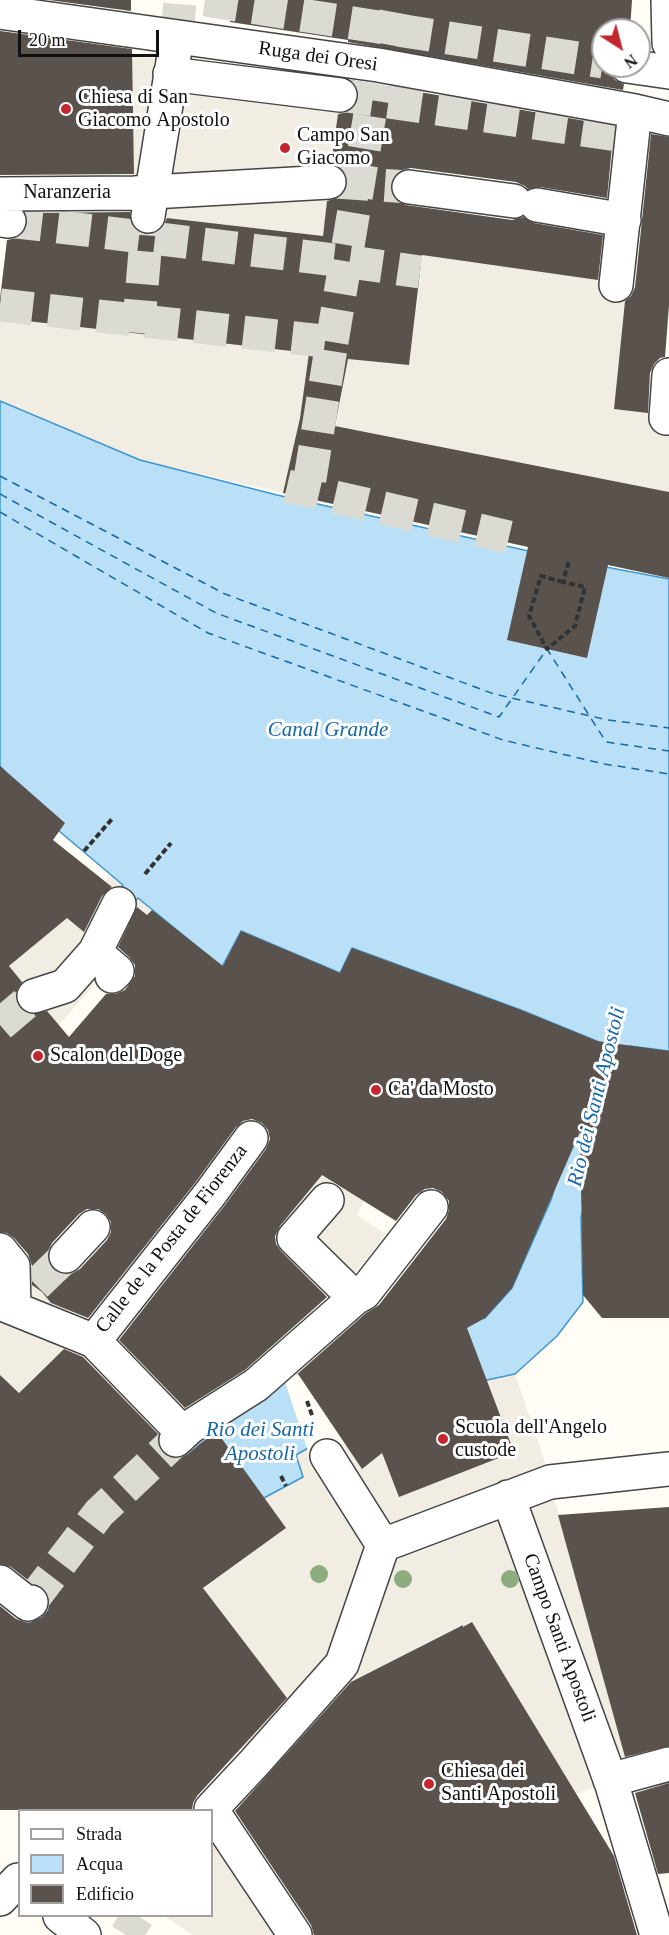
<!DOCTYPE html>
<style>
body{margin:0}
#map{position:relative;width:669px;height:1935px;overflow:hidden;background:#fffdf5;font-family:"Times New Roman",serif}
canvas{display:block}
.legend{position:absolute;left:18px;top:1809px;width:195px;height:108px;box-sizing:border-box;background:#fff;border:2px solid #a0a0a0;margin:0;padding:8px 10px;list-style:none;font-size:18px;color:#111}
.legend li{display:flex;align-items:center;gap:12px;height:30px}
.legend b{width:30px;border:2px solid #a0a0a0}
.north{position:absolute;left:591px;top:18px;width:60px;height:60px;box-sizing:border-box;background:#fff;border:2px solid #a0a0a0;border-radius:50%;rotate:144deg;font-size:16px;font-weight:700;line-height:24px;text-align:center;color:#111}
.north::after{content:'';display:block;margin:auto;width:21px;height:27px;background:#c4262e;clip-path:polygon(50% 0,100% 100%,50% 72%,0 100%)}
.scale{position:absolute;left:18px;top:30px;width:141px;height:27px;box-sizing:border-box;border:3px solid #111;border-top:0;padding-left:8px;font-size:18px;line-height:21px;white-space:nowrap;color:#111;-webkit-text-stroke:4px #fff;paint-order:stroke}
</style>
<div id="map">
<canvas width="669" height="1935"></canvas>
<ul class="legend">
<li><b style="height:8px;background:#fff"></b>Strada</li>
<li><b style="height:16px;background:#b9e0f7"></b>Acqua</li>
<li><b style="height:16px;background:#5a524d"></b>Edificio</li>
</ul>
<div class="north">N</div>
<div class="scale">20 m</div>
</div>
<script>
const ctx = document.querySelector('canvas').getContext('2d');
ctx.lineJoin = 'round';
function fill(path, color) {
  ctx.fillStyle = color;
  ctx.fill(path, 'evenodd');
}
function poly(rows) {
  const path = new Path2D();
  for (const r of rows) {
    path.moveTo(r[0], r[1]);
    for (let i = 2; i < r.length; i += 2) path.lineTo(r[i], r[i + 1]);
  }
  return path;
}
function stroke(path, color, width, dash) {
  ctx.strokeStyle = color;
  ctx.lineWidth = width;
  ctx.lineCap = dash ? 'butt' : 'round';
  ctx.setLineDash(dash || []);
  ctx.stroke(path);
}
function drawText(font, color, halo, rows, align = 'center') {
  ctx.font = font + ' "Times New Roman",serif';
  ctx.lineWidth = 6;
  ctx.setLineDash([]);
  ctx.textBaseline = 'middle';
  ctx.strokeStyle = halo;
  ctx.fillStyle = color;
  for (const [text, x, y, turn = 0] of rows) {
    ctx.save();
    ctx.translate(x, y);
    ctx.rotate((+turn || 0) * Math.PI / 180);
    ctx.textAlign = isNaN(turn) ? turn : align;
    if (halo) ctx.strokeText(text, 0, 0);
    ctx.fillText(text, 0, 0);
    ctx.restore();
  }
}
fill(poly([
 [132,54,172,62,343,80,323,236,135,214],
 [423,255,600,280,626,289,614,409,660,414,669,420,669,492,336,426,348,359,409,365],
 [0,318,309,353,300,418,284,493,139,460,0,401],
 [112,875,123,885,112,898,138,897,152,910,112,956,106,971,46,1040,0,983,0,975],
 [321,1174,364,1201,357,1215,386,1234,348,1282,344,1297,275,1236],
 [19,1266,42,1292,91,1328,51,1361,19,1393,0,1375,0,1273],
 [515,1374,542,1453,628,1768,612,1785,593,1788,576,1794,472,1623,463,1627,462,1625,417,1648,440,1696,347,1693,263,1757,226,1802,312,1935,193,1935,164,1916,212,1916,212,1810,195,1810,253,1760,232,1732,220,1611,204,1588,285,1529,264,1498,295,1456,307,1448,313,1464,346,1445,381,1453,399,1496,514,1452,487,1380]
]), '#f1ede2');
const water = poly([
 [0,401,140,460,277,495,569,560,669,579,669,1051,630,1046,581,1217,583,1302,557,1336,515,1374,487,1380,368,1414,296,1455,303,1477,264,1498,0,1662,38,1607,105,1519,181,1446,313,1364,485,1318,512,1288,551,1200,599,1042,521,1010,352,948,340,973,241,931,223,965,121,1093,200,949,138,898,127,910,111,898,123,885,59,831,0,766,0,401]
]);
fill(water, '#b9e0f7');
stroke(water, '#3f96cf', 1.5);
fill(poly([
 [312,1361,339,1434,308,1451,284,1379]
]), '#fffdf5');
stroke(poly([
 [0,476,225,594,494,694,608,720,669,728],
 [0,494,216,613,499,717,547,649,606,742,669,751],
 [0,512,208,633,503,740,604,764,669,774]
]), '#1768a6', 1.5, [8, 6]);
fill(poly([
 [49,0,131,0,131,11],
 [232,0,632,0,630,30,603,30,603,66,609,66,610,74,615,80,624,84,623,90,348,42,348,40,230,22],
 [0,31,132,49,134,174,0,175],
 [351,80,614,126,607,198,540,187,528,189,525,186,516,182,411,168,402,170,395,175,391,184,392,194,397,201,406,205,512,220,523,217,534,223,603,235,598,280,422,255,409,365,348,359,335,426,669,492,669,578,608,565,587,658,507,640,528,547,283,493,300,418,309,353,0,318,0,299,7,240,17,238,24,232,28,222,26,213,130,212,131,223,137,231,146,235,154,234,162,228,167,218,323,236,327,201,340,197,345,191,348,182,344,171,338,166,331,164,338,114,348,112,355,106,358,98,357,88],
 [651,134,669,137,669,305,665,357,660,358,654,364,650,373,648,413,614,409,625,301,631,296,635,287],
 [0,766,65,823,53,840,112,887,102,896,84,932,67,918,9,966,22,982,16,993,16,1001,21,1009,31,1014,47,1011,69,1037,106,994,116,994,125,990,135,976,135,965,129,957,118,947,137,907,147,915,152,910,223,966,241,931,340,973,352,948,521,1010,597,1041,669,1051,669,1318,602,1318,583,1295,580,1132,512,1288,485,1318,467,1328,514,1452,399,1497,382,1453,362,1469,298,1374,295,1376,366,1313,379,1305,446,1219,449,1210,449,1201,442,1192,433,1188,425,1189,416,1195,396,1221,322,1175,280,1226,275,1236,276,1244,281,1251,327,1297,245,1370,185,1408,119,1340,225,1205,266,1149,270,1139,268,1130,262,1123,252,1119,243,1121,236,1127,195,1183,88,1318,51,1303,42,1292,32,1285,32,1266,28,1254,14,1238,7,1233,0,1232],
 [87,1209,98,1209,106,1214,111,1222,111,1232,107,1240,80,1269,71,1274,61,1274,53,1269,48,1262,48,1251,52,1243,79,1214],
 [64,1349,83,1357,158,1434,158,1445,162,1452,170,1458,180,1458,188,1454,202,1442,217,1432,286,1528,203,1588,287,1698,197,1796,193,1803,192,1810,0,1810,0,1606,16,1619,28,1623,42,1617,48,1610,50,1601,47,1592,40,1586,33,1584,11,1567,0,1564,0,1375,19,1393],
 [669,1507,669,1746,625,1757,558,1515],
 [472,1622,614,1856,637,1935,314,1935,311,1925,235,1811,351,1682,463,1625,463,1627],
 [669,1783,669,1873,658,1874,635,1793]
]), '#5a524d');
stroke(poly([
 [205,0,603,62],
 [177,37,180,0],
 [390,45,398,0],
 [340,95,617,135],
 [336,182,409,187],
 [9,221,344,261,420,272],
 [0,305,332,342,308,491],
 [138,333,148,216],
 [332,342,375,84],
 [287,486,509,537],
 [0,1025,34,996],
 [36,1285,66,1256],
 [31,1602,99,1513,176,1440],
 [126,1935,138,1916]
]), '#dbdad3', 33, [33, 16]);
const street = poly([
 [668,0,669,43],
 [0,12,378,65,635,111,669,119],
 [627,66,669,72],
 [170,74,340,95],
 [409,187,514,201],
 [0,194,134,193,329,182],
 [537,205,624,220],
 [148,216,177,37],
 [0,220,9,221],
 [616,285,635,111],
 [666,418,669,375],
 [95,952,117,971,112,976],
 [34,996,65,986,95,952,119,904],
 [327,1200,294,1238,355,1298],
 [0,1250,13,1266,14,1308],
 [66,1256,93,1227],
 [0,1303,94,1341,183,1433],
 [94,1341,210,1194,251,1138],
 [176,1440,190,1427,256,1385,355,1298,364,1293,431,1207],
 [327,1456,383,1545,550,1482,669,1469],
 [508,1497,612,1785,657,1935],
 [0,1582,28,1604,31,1602],
 [610,1780,669,1764],
 [0,1899,18,1880],
 [60,1916,84,1935],
 [295,1935,211,1809,255,1762,342,1664,383,1545]
]);
stroke(street, '#444', 36);
stroke(poly([
 [563,582,541,576,529,616,547,649,575,626,585,587,563,582,569,560],
 [84,851,112,819],
 [145,874,171,843],
 [307,1401,313,1418],
 [281,1476,286,1486]
]), '#333', 4, [6, 3]);
stroke(street, '#fff', 33);
ctx.fillStyle = '#8dad7f';
for (const [x, y] of [
 [319,1574],
 [403,1579],
 [510,1579]
]) {
  ctx.beginPath();
  ctx.arc(x, y, 9, 0, 2 * Math.PI);
  ctx.fill();
}
for (const [x, y, r, color] of [
 [66,109,6,"#c4262e"],
 [285,148,6,"#c4262e"],
 [38,1056,6,"#c4262e"],
 [376,1090,6,"#c4262e"],
 [443,1439,6,"#c4262e"],
 [429,1784,6,"#c4262e"]
]) {
  const dot = new Path2D();
  dot.arc(x, y, r, 0, 2 * Math.PI);
  ctx.fillStyle = color;
  ctx.fill(dot);
  stroke(dot, '#fff', 2);
}
drawText('20px', '#111', '#fff', [
 ["Ruga dei Oresi",318,57,8],
 ["Naranzeria",67,193],
 ["Calle de la Posta de Fiorenza",172,1239,-52],
 ["Campo Santi Apostoli",559,1638,70]
]);
drawText('20px', '#111', '#fff', [
 ["Chiesa di San",78,98],
 ["Giacomo Apostolo",78,121],
 ["Campo San",297,136],
 ["Giacomo",297,159],
 ["Scalon del Doge",50,1056],
 ["Ca' da Mosto",388,1090],
 ["Scuola dell'Angelo",455,1428],
 ["custode",455,1451],
 ["Chiesa dei",441,1772],
 ["Santi Apostoli",441,1795]
], 'left');
drawText('italic 21px', '#1768a6', '#fff', [
 ["Canal Grande",328,730],
 ["Rio dei Santi Apostoli",597,1097,-76],
 ["Rio dei Santi",260,1430],
 ["Apostoli",260,1454]
]);
</script>
